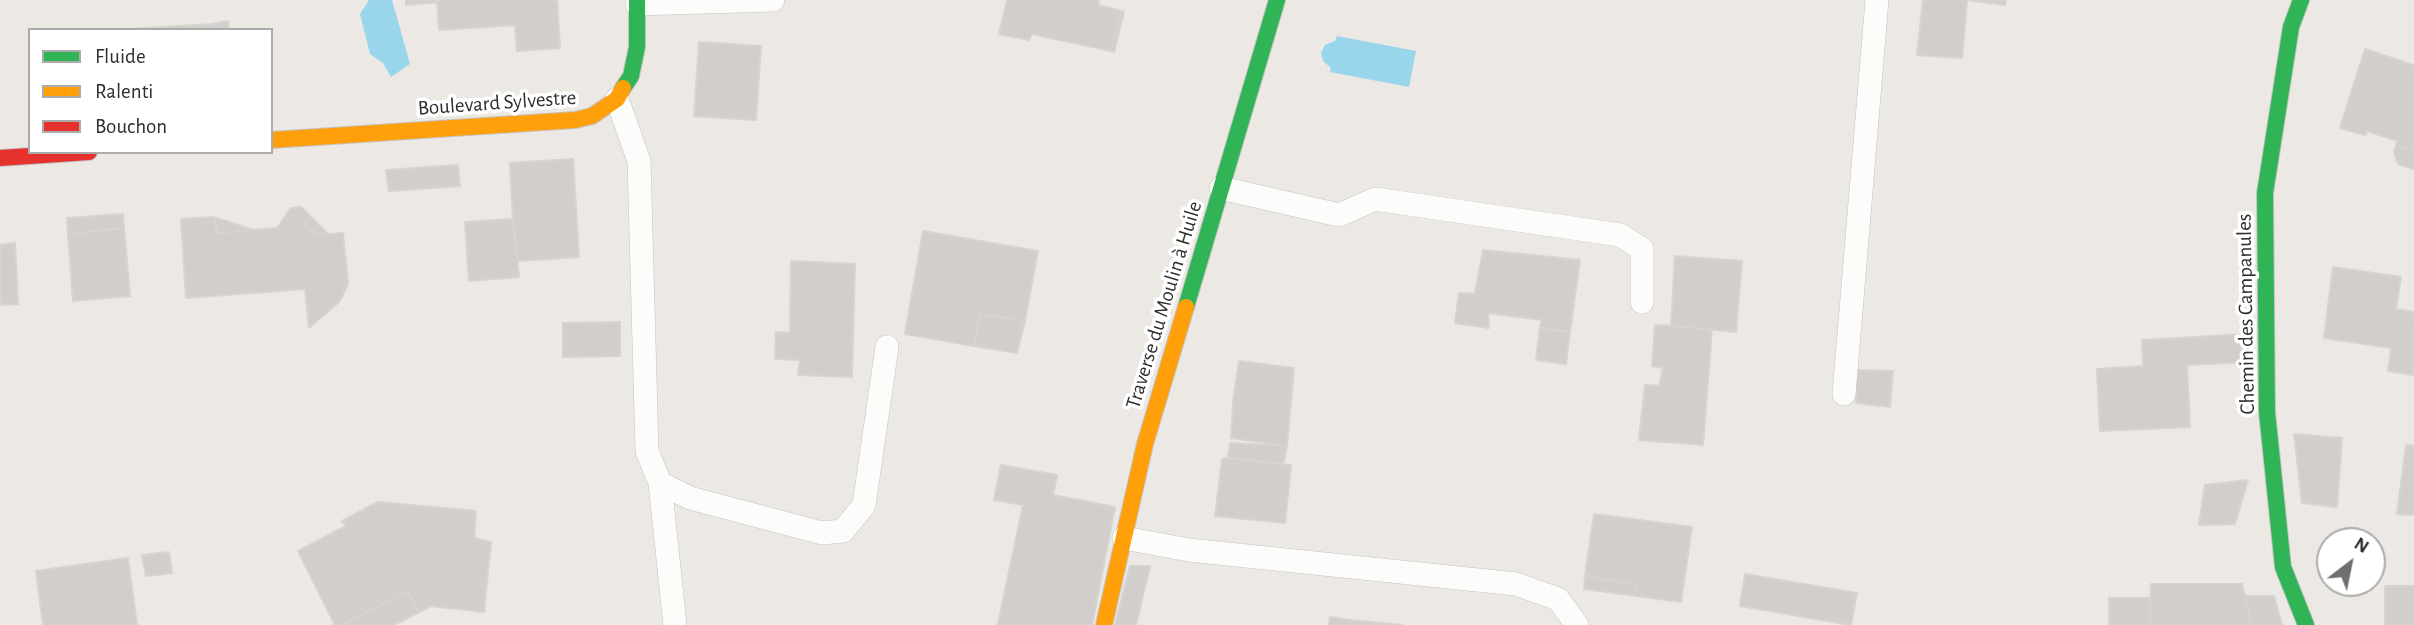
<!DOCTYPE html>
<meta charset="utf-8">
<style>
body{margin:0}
#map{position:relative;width:2414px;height:625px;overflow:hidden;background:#ece8e4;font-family:"Alegreya Sans",sans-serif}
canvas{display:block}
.legend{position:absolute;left:28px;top:28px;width:245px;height:126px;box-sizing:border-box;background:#fff;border:2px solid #ababab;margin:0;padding:9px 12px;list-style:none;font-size:21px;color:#2e2e2e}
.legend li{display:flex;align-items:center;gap:14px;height:35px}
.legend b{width:35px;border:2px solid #ababab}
.north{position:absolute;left:2316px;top:527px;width:70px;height:70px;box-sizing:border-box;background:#fff;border:2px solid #ababab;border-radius:50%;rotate:32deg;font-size:19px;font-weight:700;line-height:28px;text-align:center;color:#2e2e2e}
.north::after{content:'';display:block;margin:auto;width:24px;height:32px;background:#706f6e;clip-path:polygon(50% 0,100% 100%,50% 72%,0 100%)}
</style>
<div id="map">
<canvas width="2414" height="625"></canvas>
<ul class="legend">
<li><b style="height:9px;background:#30b455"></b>Fluide</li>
<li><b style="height:9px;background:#ff9f0a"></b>Ralenti</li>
<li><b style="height:9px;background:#e5322d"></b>Bouchon</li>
</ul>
<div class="north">N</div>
</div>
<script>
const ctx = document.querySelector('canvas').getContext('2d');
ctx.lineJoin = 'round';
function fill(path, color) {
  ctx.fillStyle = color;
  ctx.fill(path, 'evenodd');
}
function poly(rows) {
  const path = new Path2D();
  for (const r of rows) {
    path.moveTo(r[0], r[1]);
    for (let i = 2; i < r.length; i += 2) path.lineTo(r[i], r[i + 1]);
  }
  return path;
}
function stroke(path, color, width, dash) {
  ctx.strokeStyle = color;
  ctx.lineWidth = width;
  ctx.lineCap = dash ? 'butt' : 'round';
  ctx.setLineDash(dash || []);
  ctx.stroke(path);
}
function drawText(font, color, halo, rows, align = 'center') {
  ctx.font = font + ' "Alegreya Sans",sans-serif';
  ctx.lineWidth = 7;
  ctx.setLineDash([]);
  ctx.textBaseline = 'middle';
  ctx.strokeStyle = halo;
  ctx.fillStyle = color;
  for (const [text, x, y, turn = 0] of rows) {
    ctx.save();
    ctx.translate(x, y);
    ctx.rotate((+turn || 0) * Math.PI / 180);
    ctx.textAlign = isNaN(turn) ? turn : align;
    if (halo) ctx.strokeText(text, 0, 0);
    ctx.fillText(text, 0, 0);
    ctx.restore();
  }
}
fill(poly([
 [369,0,392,0,410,64,391,77,383,63,370,54,360,14],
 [1337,36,1416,51,1409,87,1330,72,1331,68,1323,61,1321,53,1325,45,1335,41]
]), '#99d6ec');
const building = poly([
 [406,0,437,0,438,2,406,5,406,0],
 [437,0,557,0,560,48,517,51,515,25,439,30,437,0],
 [1007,0,1099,0,1098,5,1121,11,1111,51,1032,34,1029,40,999,34,1007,0],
 [1923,0,1967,0,1962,58,1917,55,1923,0],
 [1967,0,2006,0,2005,5,1967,0],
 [1121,11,1124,12,1114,52,1111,51,1121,11],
 [228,21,229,30,214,30,213,24,228,21],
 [213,24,214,30,130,30,130,29,213,24],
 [699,42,761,46,756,120,694,116,699,42],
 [2365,49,2414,65,2414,151,2396,145,2398,141,2367,131,2365,135,2340,128,2365,49],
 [2396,145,2414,151,2414,169,2398,164,2394,152,2396,145],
 [573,159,579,257,518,261,513,219,510,163,573,159],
 [458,165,460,186,389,191,386,170,458,165],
 [301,207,310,216,304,223,317,235,343,233,348,284,340,301,309,328,305,289,186,298,181,219,214,217,217,233,277,228,291,208,301,207],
 [123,214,124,228,68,234,67,218,123,214],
 [310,216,328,234,317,235,304,223,310,216],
 [214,217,253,230,217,233,214,217],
 [513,219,519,277,469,281,465,222,513,219],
 [124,228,130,296,73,301,68,234,124,228],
 [923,231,1038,251,1025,321,980,314,974,346,905,334,923,231],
 [15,243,18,304,0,305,0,245,15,243],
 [1483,250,1580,260,1570,332,1540,328,1542,320,1488,313,1489,328,1455,323,1459,293,1475,294,1483,250],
 [1675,256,1742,261,1736,332,1671,326,1675,256],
 [791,261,855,264,852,377,798,375,800,360,775,359,776,332,790,333,791,261],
 [2333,267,2401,277,2396,309,2414,312,2413,375,2388,371,2391,348,2324,338,2333,267],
 [980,314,1025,321,1017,353,974,346,980,314],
 [620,322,620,356,563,357,563,323,620,322],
 [1655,325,1712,329,1703,445,1639,440,1645,385,1659,386,1663,368,1652,366,1655,325],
 [1540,328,1570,332,1566,364,1536,360,1540,328],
 [2246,334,2249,362,2187,365,2190,427,2100,431,2097,369,2143,366,2142,340,2246,334],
 [1239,361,1294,368,1287,446,1231,438,1233,402,1239,361],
 [1856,370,1893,371,1890,407,1856,403,1856,370],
 [2294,434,2342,438,2337,507,2302,503,2294,434],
 [1230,443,1287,446,1283,464,1228,458,1230,443],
 [2406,445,2414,446,2414,515,2397,514,2406,445],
 [1228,458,1291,465,1285,523,1215,516,1222,459,1228,458],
 [1001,465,1057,475,1053,495,1115,507,1092,625,998,624,1023,505,994,500,1001,465],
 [2248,480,2235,524,2199,525,2205,485,2248,480],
 [378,502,476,511,474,538,491,542,484,612,431,606,419,612,408,591,341,625,335,625,298,551,346,526,342,521,378,502],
 [1594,514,1692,527,1681,602,1636,596,1638,585,1585,576,1594,514],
 [169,552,172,573,146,576,142,555,169,552],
 [128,558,137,625,43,625,36,571,128,558],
 [1130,566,1150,566,1136,625,1115,625,1130,566],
 [1745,574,1857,593,1851,625,1740,606,1745,574],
 [1585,576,1638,585,1636,596,1584,589,1585,576],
 [2151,584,2242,584,2251,624,2150,625,2151,584],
 [2385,586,2414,586,2414,625,2385,625,2385,586],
 [408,591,419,612,394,625,341,625,408,591],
 [2245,596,2274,596,2282,625,2251,624,2245,596],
 [2109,598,2150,598,2150,625,2109,625,2109,598],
 [1330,617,1350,620,1349,625,1329,625,1330,617],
 [1350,620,1401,625,1349,625,1350,620]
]);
fill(building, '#d1cecb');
stroke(building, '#d7d4d0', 2);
const lane = poly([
 [637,4,773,0],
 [617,99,639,161,647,451,660,483,690,498,822,533,843,531,864,505,887,347],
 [1221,188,1339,215,1375,199,1620,235,1642,249,1642,302],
 [1844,394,1877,0],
 [660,483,675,625],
 [1124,538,1189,550,1516,584,1558,599,1577,625]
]);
const fast = poly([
 [2301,0,2291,27,2265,193,2267,412,2283,567,2306,625],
 [623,88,631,76,637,47,637,0],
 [1186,307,1277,0]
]);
const slow = poly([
 [271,140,575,120,592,116,617,99,623,88],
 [1104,625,1145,444,1186,307]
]);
const jam = poly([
 [0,158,89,152]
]);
stroke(lane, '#c5c4c5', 24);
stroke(fast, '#c5c4c5', 18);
stroke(slow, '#c5c4c5', 18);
stroke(jam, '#c5c4c5', 18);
stroke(lane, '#fcfcfb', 23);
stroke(fast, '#30b455', 16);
stroke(slow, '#ff9f0a', 16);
stroke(jam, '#e5322d', 16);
drawText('21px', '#2e2e2e', '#fff', [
 ["Boulevard Sylvestre",497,103,-4],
 ["Traverse du Moulin à Huile",1164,305,-73],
 ["Chemin des Campanules",2246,314,-91]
]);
</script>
